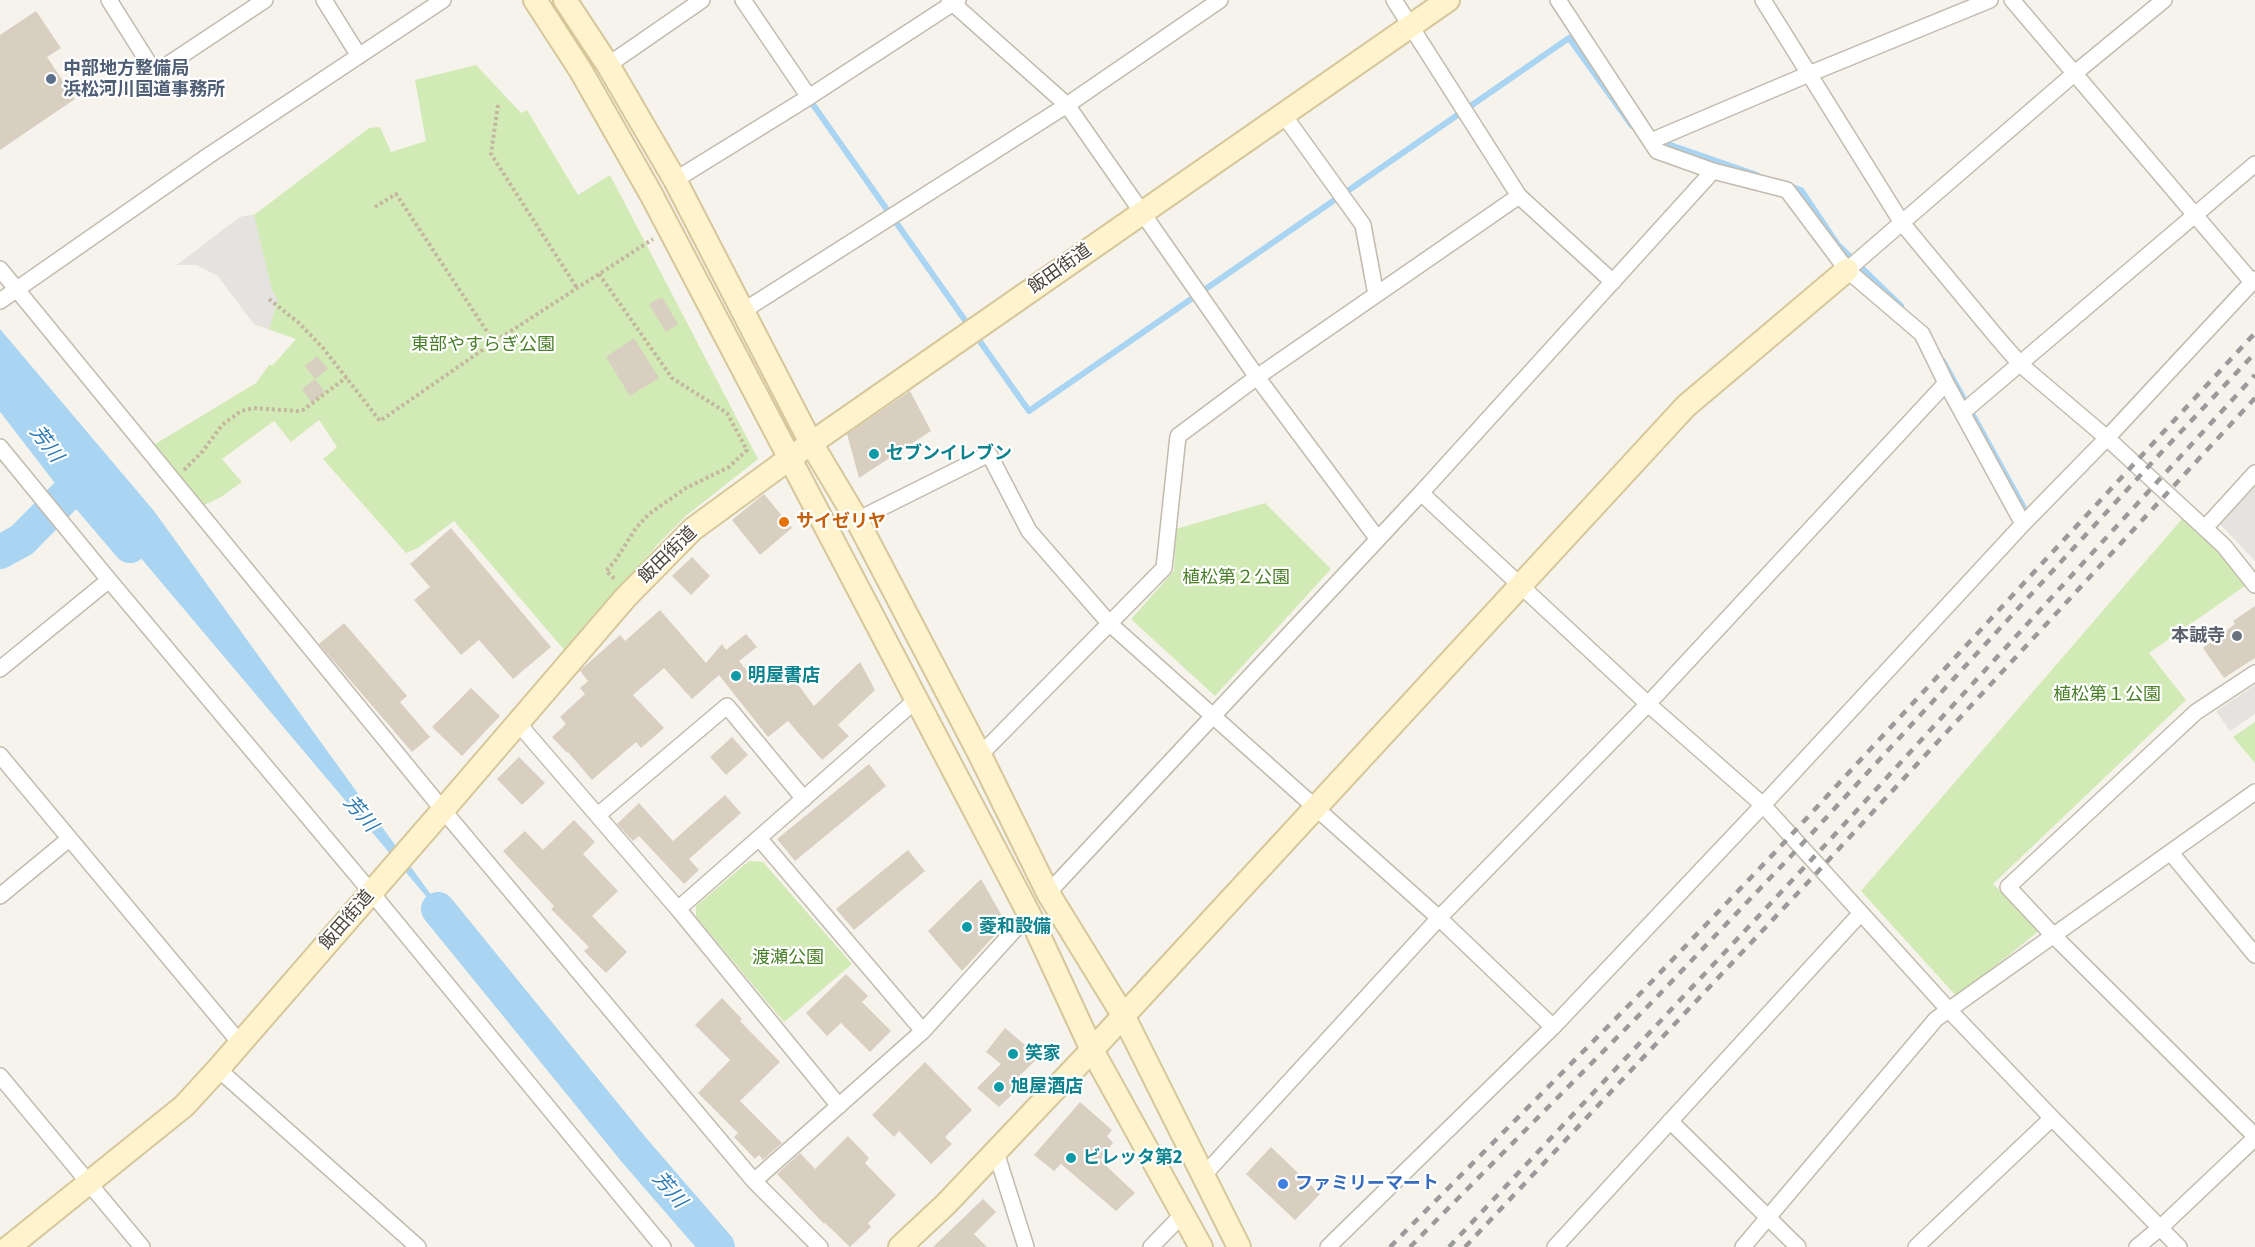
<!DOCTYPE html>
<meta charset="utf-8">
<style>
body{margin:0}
canvas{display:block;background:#f6f3ec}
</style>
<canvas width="2255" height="1247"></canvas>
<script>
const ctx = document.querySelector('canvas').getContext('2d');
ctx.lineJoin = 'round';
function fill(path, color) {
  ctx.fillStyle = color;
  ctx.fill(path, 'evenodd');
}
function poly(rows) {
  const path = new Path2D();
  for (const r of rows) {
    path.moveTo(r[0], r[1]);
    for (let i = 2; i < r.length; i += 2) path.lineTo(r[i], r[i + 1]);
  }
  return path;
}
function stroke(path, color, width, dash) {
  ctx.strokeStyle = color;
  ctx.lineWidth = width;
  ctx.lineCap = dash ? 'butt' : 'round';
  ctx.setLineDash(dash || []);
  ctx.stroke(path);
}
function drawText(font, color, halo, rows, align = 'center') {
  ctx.font = font + ' "Fira Sans","Noto Sans JP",sans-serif';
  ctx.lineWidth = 4.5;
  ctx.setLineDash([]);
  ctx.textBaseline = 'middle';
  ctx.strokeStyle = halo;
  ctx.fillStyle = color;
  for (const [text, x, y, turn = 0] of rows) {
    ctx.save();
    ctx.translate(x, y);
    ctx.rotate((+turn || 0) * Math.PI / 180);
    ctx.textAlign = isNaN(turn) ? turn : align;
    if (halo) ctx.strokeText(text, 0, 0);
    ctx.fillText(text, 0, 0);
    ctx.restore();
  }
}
fill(poly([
 [476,65,521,113,527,110,578,195,610,175,758,459,687,515,659,543,566,652,454,521,418,548,406,553,323,459,337,447,319,420,291,442,274,421,222,459,242,482,221,497,202,506,152,446,256,383,269,365,273,365,296,339,254,324,218,276,197,265,177,265,240,217,254,215,369,128,380,127,391,152,426,141,415,80],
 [1265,503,1331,569,1215,696,1131,619,1174,571,1176,529],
 [2182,519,2228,560,2245,586,2149,653,2186,700,1993,884,2040,930,1957,997,1861,891],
 [2255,722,2255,763,2233,737],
 [749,861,763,862,852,964,784,1022,696,917,696,906]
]), '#d2eab5');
fill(poly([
 [254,215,272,290,278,300,269,329,254,324,218,276,197,265,177,265,240,217],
 [2255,487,2255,561,2219,523],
 [2255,685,2255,714,2230,731,2216,711]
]), '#e5e3e0');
fill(poly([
 [0,329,154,511,468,946,0,391]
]), '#a9d4f2');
stroke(poly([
 [809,99,1029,411,1569,38,1632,126],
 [1659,141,1757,175],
 [1789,186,1801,190,1838,245,1901,306],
 [1943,361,2024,508]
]), '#a9d4f2', 6);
stroke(poly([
 [0,384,77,484,130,546],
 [0,552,22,540,77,484],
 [438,909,634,1150,718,1247]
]), '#a9d4f2', 34);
fill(poly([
 [36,11,61,48,47,57,75,99,0,150,0,35],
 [662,297,678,324,666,332,649,304],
 [634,338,659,378,630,396,606,357],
 [317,356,328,369,315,379,305,366],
 [315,379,325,392,312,403,302,389],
 [910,391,931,431,859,478,847,434],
 [764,494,792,528,760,555,732,520],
 [451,528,551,647,513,679,479,640,461,655,414,600,430,587,410,564],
 [692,557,710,576,691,595,672,576],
 [2255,606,2255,658,2224,678,2203,648,2235,624,2233,621],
 [660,610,706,663,722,644,726,650,746,634,757,647,739,661,759,686,784,666,814,706,860,662,875,690,838,725,849,736,822,760,788,721,768,737,719,675,692,699,664,668,633,695,664,728,641,748,636,742,592,780,568,752,567,753,552,737,566,724,560,717,585,694,580,688,588,681,580,671,584,667,620,635,625,641],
 [344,623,407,696,400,702,430,737,412,752,319,644],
 [471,688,500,716,462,756,432,727],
 [732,737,748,755,726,775,710,757],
 [519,757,545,783,522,805,497,779],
 [869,764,886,786,795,861,777,839],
 [725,795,741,813,689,859,699,870,684,884,639,836,633,841,617,824,639,803,673,841],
 [574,820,595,842,583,854,618,891,592,916,627,952,606,973,584,951,589,947,551,909,554,906,503,851,525,831,543,850],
 [908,850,925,871,854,930,836,909],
 [981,879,1006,923,962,971,928,931],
 [846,974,868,996,862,1002,891,1031,870,1052,841,1023,827,1036,806,1013],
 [722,998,742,1019,740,1021,780,1062,740,1101,782,1143,763,1160,759,1155,755,1159,734,1137,738,1133,698,1093,730,1060,695,1025],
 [1005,1028,1039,1057,1014,1081,1020,1087,999,1107,977,1088,1001,1064,986,1052],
 [925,1062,972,1110,945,1137,952,1144,931,1164,899,1131,894,1137,872,1115],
 [1080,1102,1112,1130,1107,1136,1113,1143,1100,1160,1135,1193,1116,1211,1061,1164,1054,1171,1034,1155],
 [848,1136,869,1158,865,1163,896,1195,868,1223,871,1227,850,1247,825,1223,824,1224,777,1174,800,1153,815,1169],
 [1271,1147,1320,1194,1295,1220,1246,1174],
 [983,1199,996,1212,974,1234,987,1247,933,1247]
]), '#d8cfc1');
const street = poly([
 [109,0,155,73,265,0],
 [324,0,359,56],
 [743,0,809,97],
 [949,0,1067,105,1257,377,1377,538],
 [1394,0,1519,196,1613,282],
 [1763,0,1902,223,1995,335,2021,365,2107,438,2224,546,2255,585],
 [2012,0,2252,282],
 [608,65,702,0],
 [1283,114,1363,225,1376,295],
 [1651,141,1809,74,1990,0],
 [1713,171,1787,190,1847,270,1922,334,1946,383,2023,524],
 [675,180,809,97,958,0],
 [0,269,443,810,754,1181,820,1247],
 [1847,270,2075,73,2164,0],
 [0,301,208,156,443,0],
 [743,311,1067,105,1220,0],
 [1963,412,2255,164],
 [0,447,109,580,371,892,663,1247],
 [1421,493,1713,171,1657,151,1558,0],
 [857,520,989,454,1029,531,1110,624,1439,918,1553,1027],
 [2205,528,2255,473],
 [0,669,109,580],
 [2255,673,2196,712,2008,887,2053,935,2255,1136],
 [517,722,678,909,839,1106],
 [0,755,240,1043],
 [980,755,1164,568,1178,436,1257,377,1519,196],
 [598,815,727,706,804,799],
 [759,838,923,1031],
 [2171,853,2255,955],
 [1048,893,1421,493,1648,704,1763,805,1861,913],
 [0,896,69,839],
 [678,909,916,700],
 [218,1069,418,1247],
 [0,1076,142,1247],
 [1670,1121,1798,1247],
 [996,1152,1026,1247],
 [1203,1176,1439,918,1648,704,1946,383],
 [754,1181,923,1031,1029,914],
 [1151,1247,1183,1214],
 [1328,1247,1553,1027,1763,805,2023,524,2107,438,2255,279],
 [1555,1247,1861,913,1948,1009,2052,1118,2179,1247],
 [1743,1247,1936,1019,2255,792],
 [1916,1247,2052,1118],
 [2137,1247,2160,1228,2255,1138]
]);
const secondary = poly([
 [535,0,581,71,651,194,1029,914,1092,1050,1201,1247],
 [565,0,608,65,675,180,811,443,857,520,980,755,1048,893,1123,1015,1239,1247],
 [9,1247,184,1106,218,1069,443,810,626,597,693,529,790,458,1448,0],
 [900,1247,946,1204,1092,1050,1686,406,1847,270]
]);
stroke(street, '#c2bbae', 18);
stroke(secondary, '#d6c79b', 26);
stroke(poly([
 [498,105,491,154,577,288],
 [375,207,396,194,494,342],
 [599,274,672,378,727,413,747,450,729,467,686,488,649,514,636,528,615,561,606,571,616,580],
 [269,299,299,323,323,348,380,421,494,342,653,239],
 [184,470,203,451,222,425,241,411,253,408,297,411,303,410,347,377]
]), '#c4b79f', 4, [3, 3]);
stroke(street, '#fff', 15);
stroke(secondary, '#fff3cd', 22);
stroke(poly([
 [1390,1247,1636,998,1780,847,2255,333],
 [1410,1247,1654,1000,1791,856,2159,455,2255,353],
 [1449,1247,1827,843,2255,375],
 [1465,1247,1811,879,2255,398]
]), '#9a9a9a', 4.5, [8, 8]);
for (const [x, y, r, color] of [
 [51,79,6,"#5c6f8a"],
 [874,454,6,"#0f9aa8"],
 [784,522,6,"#e8710a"],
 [2237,636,6,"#6b7280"],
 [736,676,6,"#0f9aa8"],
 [967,927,6,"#0f9aa8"],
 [1013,1054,6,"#0f9aa8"],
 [999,1087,6,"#0f9aa8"],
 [1071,1158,6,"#0f9aa8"],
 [1283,1184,6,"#3f7fe0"]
]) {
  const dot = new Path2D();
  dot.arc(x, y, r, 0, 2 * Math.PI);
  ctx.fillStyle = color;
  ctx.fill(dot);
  stroke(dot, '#fff', 2);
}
drawText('bold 18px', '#4e5e75', '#fff', [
 ["中部地方整備局",63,69],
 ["浜松河川国道事務所",63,90]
], 'left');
drawText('18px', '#4b4439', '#fff', [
 ["飯田街道",1060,269,-35],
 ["飯田街道",668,555,-44],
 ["飯田街道",347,920,-49]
]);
drawText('18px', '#4a7f2a', '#fff', [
 ["東部やすらぎ公園",483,345],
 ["植松第２公園",1236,578],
 ["植松第１公園",2107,695],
 ["渡瀬公園",788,958]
]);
drawText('bold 18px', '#0d838f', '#fff', [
 ["セブンイレブン",886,454],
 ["明屋書店",748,676],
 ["菱和設備",979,927],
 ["笑家",1025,1054],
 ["旭屋酒店",1011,1087],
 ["ビレッタ第2",1083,1158]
], 'left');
drawText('bold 18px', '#c56008', '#fff', [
 ["サイゼリヤ",796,522]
], 'left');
drawText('bold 18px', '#5b616d', '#fff', [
 ["本誠寺",2225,636]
], 'right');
drawText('bold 18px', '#366cbe', '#fff', [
 ["ファミリーマート",1295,1184]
], 'left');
drawText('italic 20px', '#2e7ab2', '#fff', [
 ["芳川",46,444,53],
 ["芳川",360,814,49],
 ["芳川",669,1190,49]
]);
</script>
